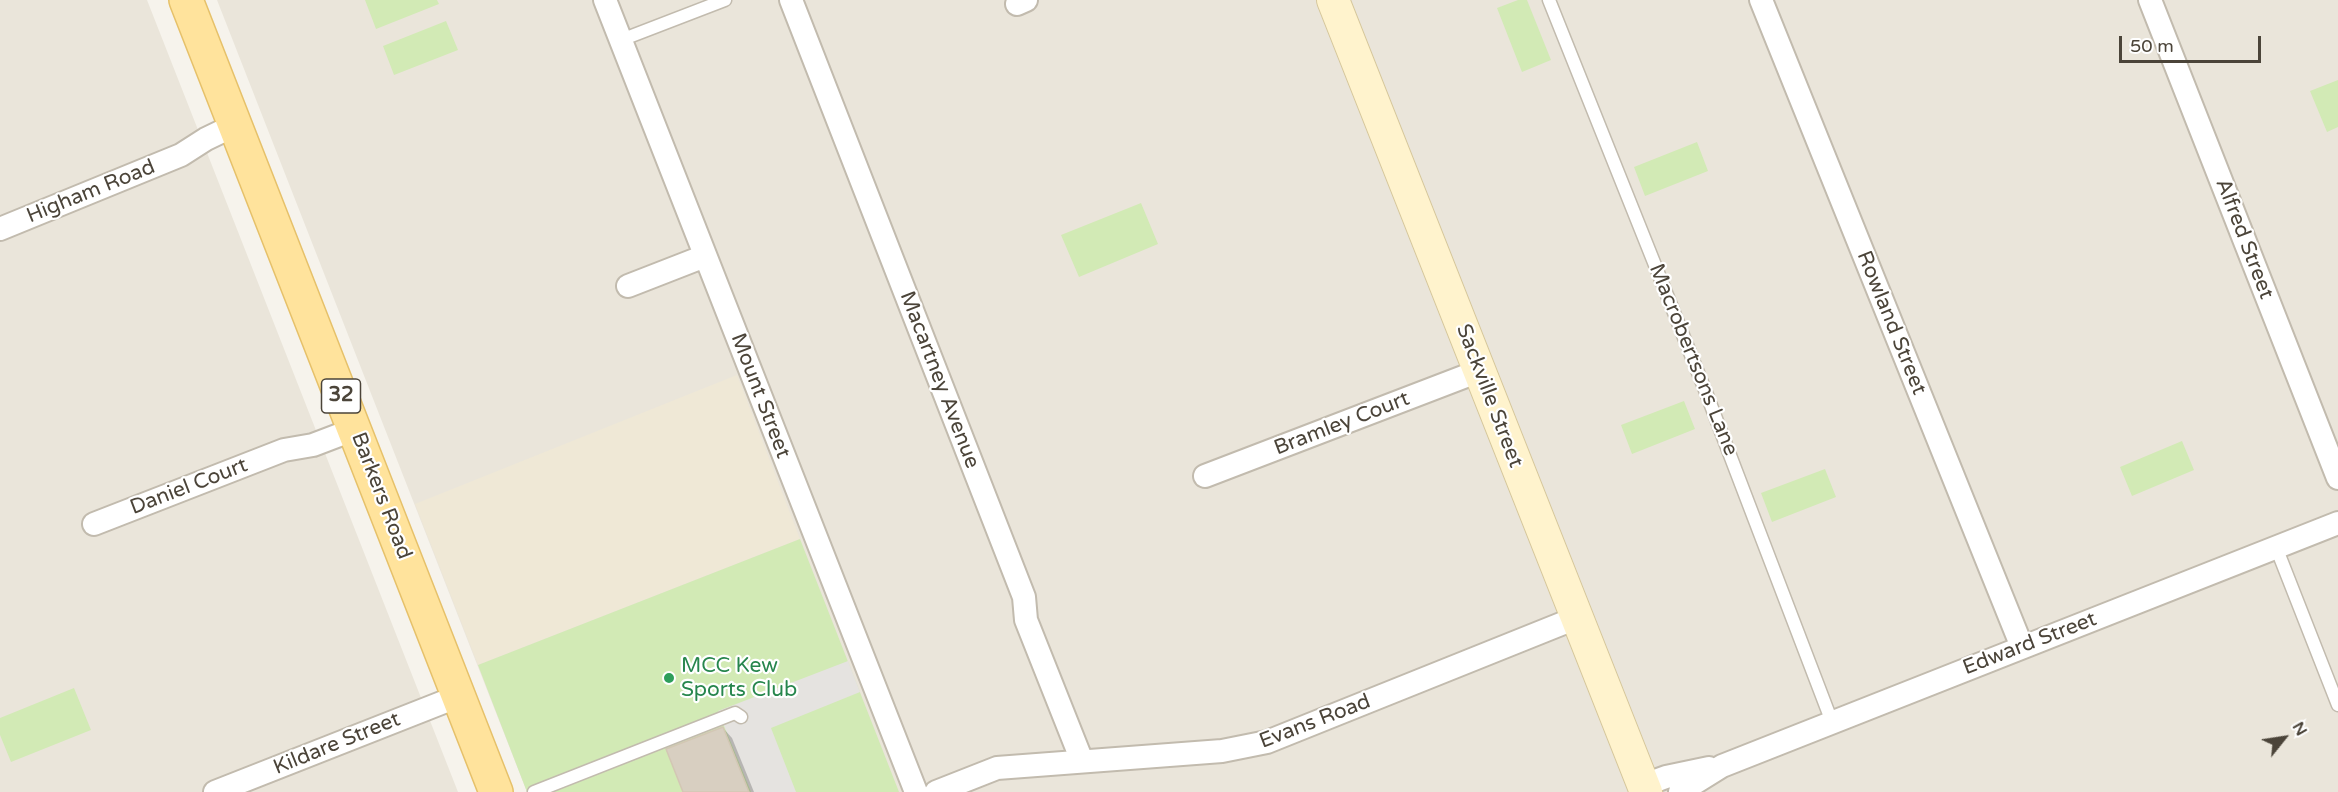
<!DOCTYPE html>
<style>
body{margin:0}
#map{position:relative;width:2338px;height:792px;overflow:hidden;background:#f6f3ec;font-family:"Varela Round",sans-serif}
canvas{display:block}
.north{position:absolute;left:2254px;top:708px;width:60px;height:60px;-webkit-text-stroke:4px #fff;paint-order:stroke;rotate:60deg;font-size:16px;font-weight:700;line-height:24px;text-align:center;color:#4b4439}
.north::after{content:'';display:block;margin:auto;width:21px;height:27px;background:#4b4439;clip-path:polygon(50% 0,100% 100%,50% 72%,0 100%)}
.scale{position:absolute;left:2119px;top:36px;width:142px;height:27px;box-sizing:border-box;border:3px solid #4b4439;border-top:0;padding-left:8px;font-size:18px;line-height:21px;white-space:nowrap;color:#4b4439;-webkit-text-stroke:4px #fff;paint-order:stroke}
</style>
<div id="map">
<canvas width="2338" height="792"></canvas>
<div class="north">N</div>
<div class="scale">50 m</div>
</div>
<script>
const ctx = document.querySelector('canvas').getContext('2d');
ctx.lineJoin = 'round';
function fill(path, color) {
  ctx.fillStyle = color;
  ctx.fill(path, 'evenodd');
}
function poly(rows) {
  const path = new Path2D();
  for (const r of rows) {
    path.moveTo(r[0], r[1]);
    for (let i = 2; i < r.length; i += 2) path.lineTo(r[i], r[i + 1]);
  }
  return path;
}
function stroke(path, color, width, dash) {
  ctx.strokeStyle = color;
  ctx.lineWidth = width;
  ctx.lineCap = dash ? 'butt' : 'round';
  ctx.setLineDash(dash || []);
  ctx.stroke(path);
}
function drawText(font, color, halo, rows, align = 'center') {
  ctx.font = font + ' "Varela Round",sans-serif';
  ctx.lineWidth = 4.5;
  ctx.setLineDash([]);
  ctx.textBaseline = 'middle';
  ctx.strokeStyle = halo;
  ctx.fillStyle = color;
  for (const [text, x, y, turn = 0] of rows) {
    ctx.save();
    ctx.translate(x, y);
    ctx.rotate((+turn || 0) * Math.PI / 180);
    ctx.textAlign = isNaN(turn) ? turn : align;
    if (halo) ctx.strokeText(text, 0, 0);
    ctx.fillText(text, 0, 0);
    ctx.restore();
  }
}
fill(poly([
 [0,0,147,0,458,792,0,792],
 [217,0,2338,0,2338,792,527,792]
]), '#eae5da');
fill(poly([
 [737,375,800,539,478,665,415,504]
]), '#efe8d6');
fill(poly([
 [365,0,437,0,439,4,376,29],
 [1518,0,1527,0,1551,60,1522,72,1497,8],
 [446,21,458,50,394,75,383,46],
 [2338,80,2338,127,2327,132,2310,91],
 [1697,142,1708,171,1645,196,1634,167],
 [1141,203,1158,244,1079,277,1061,235],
 [1684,401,1695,429,1632,454,1621,425],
 [2182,441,2194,470,2132,496,2120,467],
 [1825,469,1836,497,1772,522,1761,493],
 [800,539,899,792,527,792,478,665],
 [74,688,91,730,11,762,0,735,0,718]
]), '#d2eab5');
fill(poly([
 [848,661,860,692,771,728,796,792,751,792,718,711]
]), '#e5e3e0');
fill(poly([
 [723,728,732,738,754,792,684,792]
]), '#0003');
const building = poly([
 [723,727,749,792,683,792,666,749,723,727]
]);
fill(building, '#d8cfc1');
stroke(building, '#d3c7b4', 1.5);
const lane = poly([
 [1549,0,1707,395,1832,722],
 [621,40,725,0],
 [2276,547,2338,705],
 [534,792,735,713,741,717]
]);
const street = poly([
 [605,0,916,792],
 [791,0,1024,597,1026,620,1082,761],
 [1761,0,2022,647],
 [2150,0,2338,478],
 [1017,4,1026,0],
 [0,229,181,155,206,139,235,125],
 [628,286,705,256],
 [1205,476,1479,371],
 [94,524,284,450,313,445,355,429],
 [1644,785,1666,777,1709,768],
 [215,792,459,696],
 [936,792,997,768,1222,751,1267,742,1576,618],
 [1680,792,1722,766,2338,523]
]);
const secondary = poly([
 [1333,0,1646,792]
]);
const primary = poly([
 [186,0,496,792]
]);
stroke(lane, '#c2bbae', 15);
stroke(street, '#c2bbae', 26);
stroke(secondary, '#d6c79b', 34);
stroke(primary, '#e6c16a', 36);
stroke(lane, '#fff', 12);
stroke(street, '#fff', 22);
stroke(secondary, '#fff3cd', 32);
stroke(primary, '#ffe39c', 33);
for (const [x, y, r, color] of [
 [669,678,6,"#2e9e5b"]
]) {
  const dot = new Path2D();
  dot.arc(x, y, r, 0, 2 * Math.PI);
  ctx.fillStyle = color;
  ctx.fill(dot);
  stroke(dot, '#fff', 2);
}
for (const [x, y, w] of [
 [341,396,39]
]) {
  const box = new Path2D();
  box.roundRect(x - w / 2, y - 17, w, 34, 4.5);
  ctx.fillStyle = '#fff';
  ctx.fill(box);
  stroke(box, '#4b4439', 1.5);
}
drawText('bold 20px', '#4b4439', null, [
 ["32",341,396]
]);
drawText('21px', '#4b4439', '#fff', [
 ["Higham Road",91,192,-22],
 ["Alfred Street",2244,239,69],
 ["Rowland Street",1891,323,68],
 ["Macrobertsons Lane",1693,360,68],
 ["Macartney Avenue",939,380,69],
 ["Mount Street",760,396,69],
 ["Sackville Street",1489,396,69],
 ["Bramley Court",1342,424,-21],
 ["Daniel Court",189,487,-21],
 ["Barkers Road",381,496,69],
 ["Edward Street",2030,644,-21],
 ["Evans Road",1315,722,-21],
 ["Kildare Street",337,744,-22]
]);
drawText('21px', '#27864d', '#fff', [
 ["MCC Kew",681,666],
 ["Sports Club",681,690]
], 'left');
</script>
